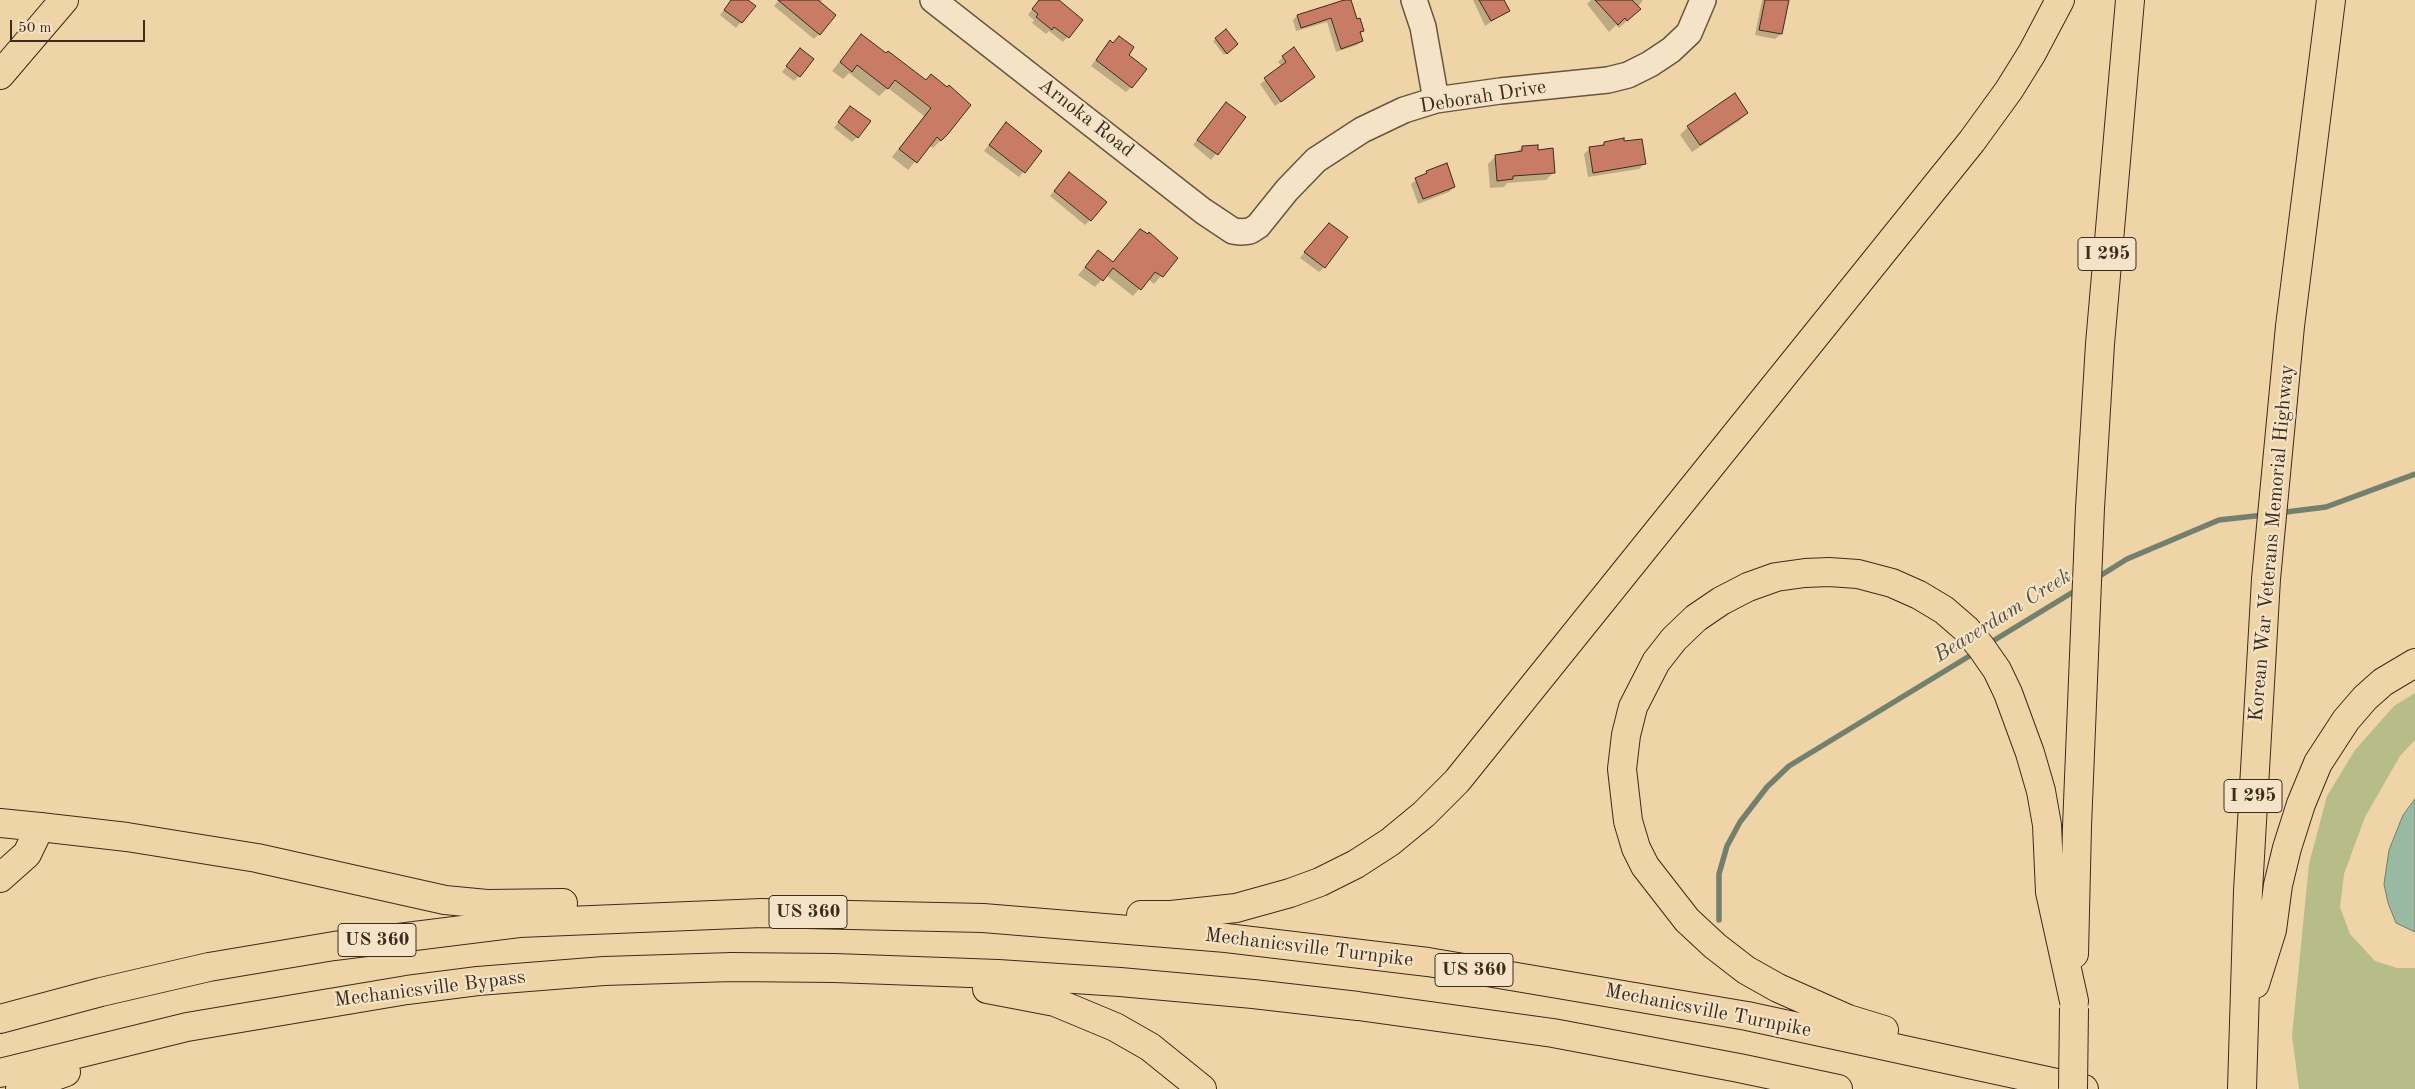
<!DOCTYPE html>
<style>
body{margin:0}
#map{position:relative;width:2415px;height:1089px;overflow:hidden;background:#eed4a7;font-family:"Old Standard TT",serif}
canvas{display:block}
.scale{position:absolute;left:10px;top:20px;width:135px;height:22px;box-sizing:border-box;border:2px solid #3c2b1e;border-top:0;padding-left:6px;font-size:15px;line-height:18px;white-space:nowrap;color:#3c2b1e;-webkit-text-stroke:4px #f4e3c6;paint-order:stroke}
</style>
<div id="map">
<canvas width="2415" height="1089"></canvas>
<div class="scale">50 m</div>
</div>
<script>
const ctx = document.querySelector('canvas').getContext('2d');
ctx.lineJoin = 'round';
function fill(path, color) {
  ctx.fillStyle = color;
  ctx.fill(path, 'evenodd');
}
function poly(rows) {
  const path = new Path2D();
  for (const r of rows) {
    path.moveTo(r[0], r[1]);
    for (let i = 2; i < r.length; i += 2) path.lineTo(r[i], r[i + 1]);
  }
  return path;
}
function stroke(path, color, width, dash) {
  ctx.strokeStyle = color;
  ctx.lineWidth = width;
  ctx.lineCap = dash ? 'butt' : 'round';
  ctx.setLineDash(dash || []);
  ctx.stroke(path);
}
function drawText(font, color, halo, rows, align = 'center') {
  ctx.font = font + ' "Old Standard TT",serif';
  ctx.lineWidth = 4.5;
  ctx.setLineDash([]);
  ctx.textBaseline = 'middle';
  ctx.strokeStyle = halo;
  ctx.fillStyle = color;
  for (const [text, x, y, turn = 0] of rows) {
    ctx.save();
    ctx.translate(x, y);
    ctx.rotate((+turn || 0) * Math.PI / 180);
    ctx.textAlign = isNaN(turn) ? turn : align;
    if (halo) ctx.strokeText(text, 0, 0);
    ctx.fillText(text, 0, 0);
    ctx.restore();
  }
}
fill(poly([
 [2415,693,2415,740,2400,756,2365,817,2344,874,2340,907,2350,934,2375,961,2397,968,2415,968,2415,1089,2299,1089,2292,1036,2309,864,2327,796,2355,750,2394,706]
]), '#b6bd89');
const water = poly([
 [2415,799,2415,932,2396,923,2388,903,2384,884,2389,850,2403,815,2415,799]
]);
fill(water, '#9ab9a3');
stroke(water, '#74806e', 1);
fill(poly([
 [732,0,746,0,754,6,736,28,720,15],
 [779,0,822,0,820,3,819,34,814,39,774,6],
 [1039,0,1057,0,1082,20,1063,42,1049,31,1046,34,1032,23,1034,20,1028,15],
 [1348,0,1356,20,1363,31,1360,34,1362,41,1357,45,1336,52,1327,22,1296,31,1293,20,1297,16],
 [1473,0,1502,0,1508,11,1485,26],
 [1591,0,1643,0,1631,17,1619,28,1616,25,1609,32,1587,4],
 [1762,0,1787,0,1781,34,1775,39,1755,35],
 [1226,31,1235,46,1224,55,1213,41],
 [861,36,925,81,947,134,933,148,929,145,908,170,892,157,924,116,888,88,879,96,849,73,843,79,832,71],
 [1106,47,1127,55,1131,87,1126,92,1091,66],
 [795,55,799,76,794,81,782,72],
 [1283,57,1309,82,1275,106,1260,84,1282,67,1278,62],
 [1226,103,1245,118,1211,160,1193,145],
 [845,112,857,137,852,142,834,128],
 [1747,113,1739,121,1692,152,1680,135,1688,127],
 [1001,129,1040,151,1019,177,984,151],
 [1604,143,1644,164,1639,169,1588,177,1584,154,1590,148,1600,147],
 [1522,147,1537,151,1554,172,1546,180,1507,183,1504,187,1490,188,1488,164,1496,156,1516,153],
 [1427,172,1454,187,1449,192,1418,204,1411,184],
 [1064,178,1090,220,1085,225,1050,196],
 [1324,229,1324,267,1319,272,1300,258],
 [1140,230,1177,258,1154,284,1148,279,1133,296,1106,275,1095,287,1078,275,1098,252,1113,263]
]), '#0003');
stroke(poly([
 [2278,513,2326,507,2415,474],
 [2095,579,2127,559,2219,520,2264,515],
 [1988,644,2078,589],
 [1719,920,1719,874,1727,846,1740,822,1767,787,1789,766,1976,652]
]), '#74806e', 5.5);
const building = poly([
 [731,0,748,0,756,6,742,23,724,10,731,0],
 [778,0,818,0,836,15,820,35,778,0],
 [1039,0,1059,0,1083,20,1069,38,1054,27,1052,30,1036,17,1038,14,1032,9,1039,0],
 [1344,0,1351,0,1357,19,1360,18,1364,31,1360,32,1363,41,1341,49,1331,18,1301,28,1297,15,1344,0],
 [1479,0,1504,0,1510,11,1491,21,1479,0],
 [1595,0,1632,0,1641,9,1627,21,1625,18,1618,25,1595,0],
 [1765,0,1789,0,1782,34,1759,30,1765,0],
 [1226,29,1238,44,1227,54,1215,38,1226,29],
 [861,34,886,53,888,51,926,80,931,74,947,87,949,85,971,105,948,134,941,141,937,137,917,163,899,149,931,108,895,80,888,89,857,65,852,72,840,62,861,34],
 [1119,36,1134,47,1129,55,1147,69,1132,88,1096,60,1110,40,1113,43,1119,36],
 [1294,47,1315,77,1281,102,1264,78,1286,62,1282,56,1294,47],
 [800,48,814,59,800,77,786,66,800,48],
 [1735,93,1748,113,1700,145,1687,126,1735,93],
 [1226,102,1246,117,1218,155,1197,140,1226,102],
 [850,106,871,121,858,138,838,122,850,106],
 [1006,122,1042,151,1025,173,989,145,1006,122],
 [1624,138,1624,141,1642,139,1646,164,1593,173,1589,147,1604,145,1604,142,1624,138],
 [1538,145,1538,150,1553,148,1555,173,1513,176,1513,179,1497,181,1495,155,1522,151,1522,146,1538,145],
 [1447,163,1455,187,1423,199,1415,178,1427,173,1426,171,1447,163],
 [1069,172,1107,202,1091,221,1054,191,1069,172],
 [1329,223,1348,237,1325,268,1304,252,1329,223],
 [1140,229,1148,234,1149,232,1178,258,1163,277,1155,272,1141,290,1113,268,1103,281,1085,267,1098,250,1113,262,1140,229]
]);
fill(building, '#c97c65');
stroke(building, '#3c2b1e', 1);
const minor = poly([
 [933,0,1203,211,1233,231,1241,232,1250,231,1258,226,1287,190,1316,160,1362,130,1404,110,1436,100,1500,91,1608,80,1628,75,1650,64,1671,50,1689,33,1703,0],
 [1414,0,1423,27,1436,100]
]);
const major = poly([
 [0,75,64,0],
 [0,823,40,827,27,854,0,878]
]);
const highway = poly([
 [40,827,127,837,257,858,445,900,487,904,563,903],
 [1141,915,1171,915,1236,908,1290,893,1320,882,1356,864,1390,842,1424,814,1457,781,1972,141,2009,90,2032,53,2060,0],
 [2074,954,2077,827,2090,508,2100,344,2130,0],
 [2255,984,2272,930,2278,885,2287,848,2301,804,2318,763,2346,720,2365,698,2383,682,2415,663],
 [987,989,1055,1002,1115,1027,1150,1047,1202,1089],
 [0,1019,101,992,209,967,334,946,519,923,762,913,983,918,1226,938,1428,962,1747,1016,2084,1089],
 [1884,1030,1848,1019,1778,988,1746,970,1715,946,1687,920,1645,866,1636,848,1628,821,1622,769,1626,735,1633,707,1656,662,1674,639,1696,618,1721,601,1748,587,1776,577,1805,573,1829,572,1858,574,1892,583,1919,595,1944,610,1966,629,1981,647,1997,670,2008,693,2030,753,2041,791,2047,825,2050,892,2074,1001],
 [0,1073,187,1027,407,990,478,981,604,971,732,967,834,968,998,974,1120,982,1253,994,1358,1006,1553,1033,1739,1068,1838,1089],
 [20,1089,66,1072],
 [2242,1089,2248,891,2266,579,2290,326,2331,0]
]);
stroke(minor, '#685540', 28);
stroke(major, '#3c2b1e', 30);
stroke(highway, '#3c2b1e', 30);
stroke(minor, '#f4e3c6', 25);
stroke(major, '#eed4a7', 28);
stroke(highway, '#eed4a7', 28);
const highwayBridge = poly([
 [2073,1089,2074,1008]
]);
stroke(highwayBridge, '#3c2b1e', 30, []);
stroke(highwayBridge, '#eed4a7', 28);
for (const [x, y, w] of [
 [2107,254,58],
 [2253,796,58],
 [808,912,78],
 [377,940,78],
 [1474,970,78]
]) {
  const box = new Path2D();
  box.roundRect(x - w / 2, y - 16.5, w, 33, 4);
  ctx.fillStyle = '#f4e3c6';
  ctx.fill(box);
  stroke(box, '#3c2b1e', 1);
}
drawText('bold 19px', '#3c2b1e', null, [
 ["I 295",2107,254],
 ["I 295",2253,796],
 ["US 360",808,912],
 ["US 360",377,940],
 ["US 360",1474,970]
]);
drawText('20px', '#3c2b1e', '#f4e3c6', [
 ["Deborah Drive",1483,97,-9],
 ["Arnoka Road",1086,118,38],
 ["Korean War Veterans Memorial Highway",2272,543,-85],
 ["Mechanicsville Turnpike",1309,948,7],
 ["Mechanicsville Bypass",430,989,-7],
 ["Mechanicsville Turnpike",1708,1011,11]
]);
drawText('italic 21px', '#544e3f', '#f4e3c6', [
 ["Beaverdam Creek",2003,616,-32]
]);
</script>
